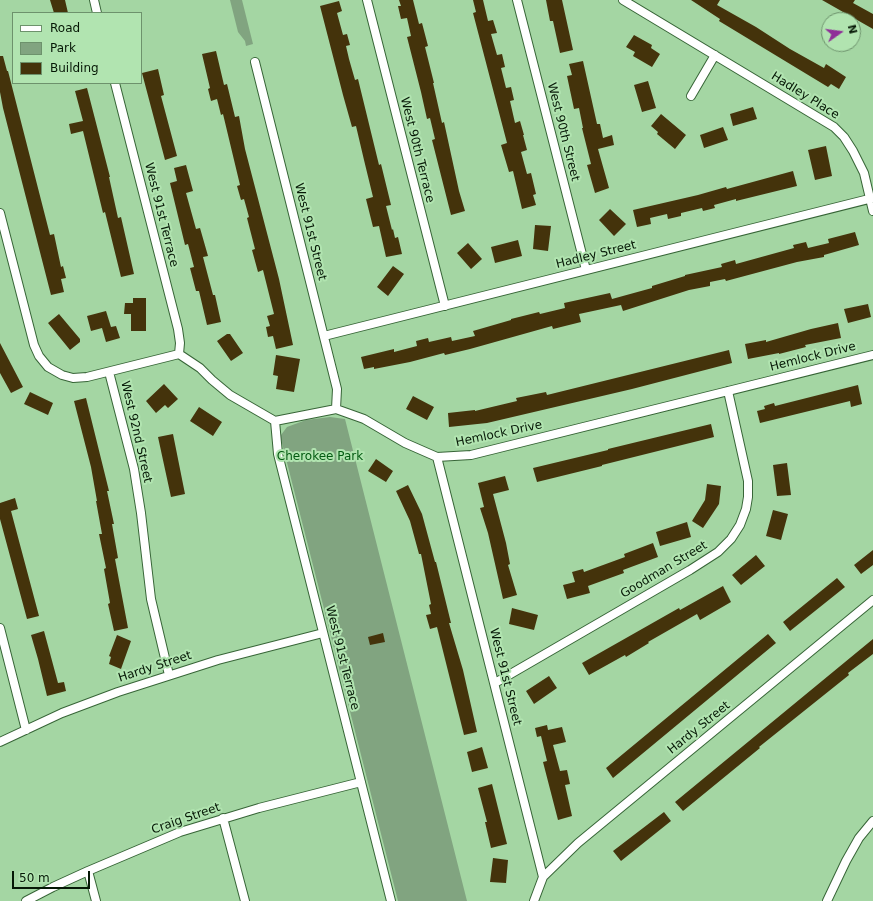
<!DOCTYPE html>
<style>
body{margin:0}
#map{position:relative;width:873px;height:901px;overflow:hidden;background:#a4d6a3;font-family:"DejaVu Sans",sans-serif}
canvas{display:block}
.legend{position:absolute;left:12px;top:12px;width:130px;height:72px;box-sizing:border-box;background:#b1e4b0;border:1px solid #6d926c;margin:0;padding:5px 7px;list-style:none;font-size:12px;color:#061806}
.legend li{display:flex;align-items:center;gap:8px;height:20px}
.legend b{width:20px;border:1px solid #6d926c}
.north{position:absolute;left:821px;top:12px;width:40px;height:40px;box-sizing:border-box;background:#b1e4b0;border:1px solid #6d926c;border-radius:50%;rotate:76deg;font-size:11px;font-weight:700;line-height:16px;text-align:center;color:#061806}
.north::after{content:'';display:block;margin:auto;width:14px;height:18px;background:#8f2f98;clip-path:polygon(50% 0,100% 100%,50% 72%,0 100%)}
.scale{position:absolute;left:12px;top:871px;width:78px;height:18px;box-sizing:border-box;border:2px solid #061806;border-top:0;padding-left:5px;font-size:12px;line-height:14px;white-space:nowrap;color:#061806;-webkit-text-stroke:3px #b1e4b0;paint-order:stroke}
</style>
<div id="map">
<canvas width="873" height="901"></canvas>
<ul class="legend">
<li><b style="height:5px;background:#fff"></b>Road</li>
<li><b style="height:11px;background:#81a480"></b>Park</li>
<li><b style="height:11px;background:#44330b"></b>Building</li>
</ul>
<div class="north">N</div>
<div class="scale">50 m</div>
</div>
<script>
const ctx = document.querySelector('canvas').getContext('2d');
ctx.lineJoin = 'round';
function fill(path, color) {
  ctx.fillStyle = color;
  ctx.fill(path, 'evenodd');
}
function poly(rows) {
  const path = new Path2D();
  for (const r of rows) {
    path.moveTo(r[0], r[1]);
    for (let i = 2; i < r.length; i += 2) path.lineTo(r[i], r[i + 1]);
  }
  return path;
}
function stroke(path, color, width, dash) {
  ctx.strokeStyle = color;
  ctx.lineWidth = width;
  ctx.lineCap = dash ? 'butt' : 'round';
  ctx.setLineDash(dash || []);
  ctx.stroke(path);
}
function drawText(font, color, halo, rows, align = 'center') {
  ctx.font = font + ' "DejaVu Sans",sans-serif';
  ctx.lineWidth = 4;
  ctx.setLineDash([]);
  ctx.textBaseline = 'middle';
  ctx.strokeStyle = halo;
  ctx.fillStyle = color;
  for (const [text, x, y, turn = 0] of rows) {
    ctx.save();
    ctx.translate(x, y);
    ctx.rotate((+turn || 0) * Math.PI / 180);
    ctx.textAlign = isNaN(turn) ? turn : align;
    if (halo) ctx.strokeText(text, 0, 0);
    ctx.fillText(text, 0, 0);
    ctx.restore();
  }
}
fill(poly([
 [230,0,242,0,253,44,246,46,245,41,238,32],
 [330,417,345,419,467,901,398,901,281,439,281,435,287,427,306,420]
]), '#81a480');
fill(poly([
 [50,0,65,0,68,13,54,13],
 [399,0,413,0,419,24,422,23,428,46,425,47,434,83,433,83,442,123,444,122,459,191,465,211,451,215,432,140,435,139,430,118,427,119,421,92,407,37,411,36,407,18,401,19,398,6,401,6],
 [473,0,483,0,488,21,493,20,497,33,491,34,497,55,502,54,505,67,501,68,506,88,511,87,514,100,510,101,515,123,520,121,524,135,523,135,527,150,521,152,527,174,531,173,536,194,533,195,536,205,522,209,513,171,509,172,501,145,507,143,473,13,476,12],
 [546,0,562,0,573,50,560,53,553,21,550,21],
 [691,0,720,0,717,5,756,27,790,49,824,68,826,64,846,77,839,89,831,84,828,87,719,21,720,19],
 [822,0,855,0,853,3,873,14,873,29],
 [339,1,342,11,337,13,343,35,347,34,350,45,346,46,349,59,355,80,358,79,379,165,381,164,391,205,386,206,392,230,393,229,395,238,398,237,402,254,386,257,379,226,373,227,366,199,373,197,364,160,356,126,352,127,343,95,320,6],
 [634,35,652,45,651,48,660,54,652,67,633,56,635,52,626,47],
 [216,51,224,85,227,84,235,117,239,116,245,149,279,279,293,345,276,349,273,336,268,337,266,327,270,326,267,316,274,314,263,270,258,272,252,250,255,249,247,218,249,217,244,199,241,200,237,186,240,185,223,114,221,115,217,99,211,101,208,89,210,88,202,54],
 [0,56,3,56,7,71,8,71,50,235,54,234,61,267,63,266,66,278,61,279,64,292,51,295,3,108,0,92],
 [583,61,597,124,600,124,603,138,612,135,614,145,598,149,609,188,595,193,587,165,591,164,582,128,583,128,579,108,574,109,567,76,572,75,569,64],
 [158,69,164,95,161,96,177,156,165,160,142,73],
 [648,81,656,108,642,112,634,85],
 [87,88,110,177,109,177,118,218,121,217,134,274,121,277,105,212,103,213,83,131,71,134,69,124,83,121,75,91],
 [753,107,757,119,733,126,730,114],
 [661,114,686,135,675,149,657,134,658,132,651,126],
 [723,127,728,140,704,148,700,135],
 [826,146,832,176,815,180,808,150],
 [186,165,193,191,186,193,196,229,200,228,208,256,203,257,213,295,215,295,221,322,207,325,199,291,196,291,190,268,194,267,188,244,185,245,170,183,177,181,174,168],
 [793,171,797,186,736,201,736,199,714,205,715,208,703,211,702,208,681,213,681,216,668,219,667,214,650,218,651,224,637,227,633,210,698,195,726,187,727,189],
 [610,209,626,224,614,236,599,220],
 [535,225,551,226,548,251,533,249],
 [855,232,859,245,824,255,824,257,797,262,726,281,725,279,710,282,710,286,689,290,623,311,621,305,579,314,581,322,553,329,552,326,470,349,445,355,444,353,410,362,374,369,374,367,364,369,361,357,394,349,394,352,417,346,416,341,428,338,429,342,451,337,452,341,475,336,473,331,511,320,511,319,539,312,540,314,565,308,564,303,610,293,612,299,652,288,652,286,685,276,685,275,722,267,721,264,735,260,736,264,794,248,793,245,806,242,808,248,829,243,828,239],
 [518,240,522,256,495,263,491,247],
 [468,243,482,259,471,269,457,253],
 [393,266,404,274,388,296,377,287],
 [133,298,146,298,146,331,131,331,131,314,124,314,125,303,133,303],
 [868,304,871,317,848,323,844,309],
 [106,311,111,327,116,326,120,338,106,342,102,328,91,331,87,316],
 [59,314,80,339,80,342,70,350,48,323],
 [838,323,841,338,805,345,806,347,779,354,779,353,748,359,745,344,766,340,766,342,811,329],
 [227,334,230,334,243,353,231,361,217,341],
 [0,343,23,387,11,393,0,373],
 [729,350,732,363,632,389,487,423,449,427,448,413,475,410,475,411,517,401,516,398,546,392,547,395],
 [276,355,300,359,294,392,276,389,278,376,273,375],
 [164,384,178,399,168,408,165,405,156,413,146,401],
 [858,385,862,404,851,407,850,401,760,423,757,411,765,409,764,406,774,403,775,406],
 [30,392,53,403,48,415,24,404],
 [413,396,434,407,427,420,406,409],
 [86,398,109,491,107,491,114,524,112,524,118,558,115,559,128,628,114,631,108,604,110,603,104,569,106,568,99,534,102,534,96,501,97,501,91,467,74,401],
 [199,407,222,422,213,436,190,421],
 [711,424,714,437,602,465,602,466,537,482,533,468,608,450,608,449],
 [173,434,185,494,171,497,158,437],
 [376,459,393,471,386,482,368,471],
 [787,463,791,495,777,496,773,465],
 [505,476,509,490,493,494,506,543,510,564,508,565,517,595,503,599,488,533,480,508,484,507,478,483],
 [707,484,721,486,719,504,703,528,692,521,705,500],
 [408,485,422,514,435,562,436,562,451,623,449,623,463,670,477,732,464,735,437,627,430,629,426,615,431,614,429,605,431,604,421,554,419,554,410,521,396,491],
 [15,498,18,509,11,511,39,616,27,619,0,519,0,503],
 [773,510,788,514,781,540,766,536],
 [687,522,691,537,660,546,656,532],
 [653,543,658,557,623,570,624,573,588,586,590,593,567,599,563,585,575,582,572,572,583,569,584,572,625,557,624,554],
 [873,550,873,565,861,574,854,565],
 [756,555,765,566,741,585,732,575],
 [837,578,845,587,790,631,783,622],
 [723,586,731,602,700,620,697,614,648,642,649,643,626,657,625,655,589,675,582,663,679,608,680,610],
 [512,608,538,615,534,630,509,624],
 [44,631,58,683,64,682,66,691,47,696,38,659,31,635],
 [383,633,385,642,370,645,368,637],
 [768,634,776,643,613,778,606,768],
 [117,635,131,641,121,669,109,664,111,657,109,656],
 [873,639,873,654,848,673,849,675,759,747,760,748,683,811,675,802],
 [549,676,557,688,534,704,526,691],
 [547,725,548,730,562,727,566,742,553,745,560,771,567,770,570,784,565,785,572,816,558,820,543,762,547,761,541,736,537,737,535,728],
 [482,747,488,768,472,772,467,752],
 [492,784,507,844,491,848,485,822,487,822,478,788],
 [664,812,671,821,621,861,613,851],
 [493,858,508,860,506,883,490,882]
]), '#44330b');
const minor = poly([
 [94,0,97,13],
 [367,0,445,306],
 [517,0,586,270],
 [623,0,834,127,844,137,853,151,864,173,873,211],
 [255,62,337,389,336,409],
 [115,83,178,329,180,343,179,354],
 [691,96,715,55],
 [0,213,34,345,39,356,48,367,62,375,73,378,87,377,179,354,200,368,212,380,230,395,275,421,336,409,364,419,405,443,437,457,471,455,873,355],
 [324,336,873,198],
 [109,372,134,469,141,513,151,599,169,675],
 [275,421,278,454,391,901],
 [437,457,543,877,534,901],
 [0,628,26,730],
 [495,683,690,570,718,552,731,539,740,525,746,509,748,497,748,481,728,391],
 [0,742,62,713,118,692,218,660,323,633],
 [223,818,245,901],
 [88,871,96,901],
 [543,877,578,843,873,600],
 [26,901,53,887,88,871,180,832,259,808,361,782],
 [827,901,846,861,859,838,873,821]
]);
stroke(minor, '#376537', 10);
stroke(minor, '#fff', 8);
drawText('12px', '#061806', '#b1e4b0', [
 ["Hadley Place",805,96,32],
 ["West 90th Street",563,132,76],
 ["West 90th Terrace",417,150,76],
 ["West 91st Terrace",161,215,76],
 ["West 91st Street",310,232,76],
 ["Hadley Street",596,255,-14],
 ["Hemlock Drive",813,357,-14],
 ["West 92nd Street",136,432,77],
 ["Hemlock Drive",499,434,-12],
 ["Goodman Street",664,570,-31],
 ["West 91st Terrace",342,658,76],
 ["Hardy Street",155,667,-18],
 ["West 91st Street",505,677,76],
 ["Hardy Street",699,728,-39],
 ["Craig Street",186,819,-19]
]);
drawText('12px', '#045b12', '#b1e4b0', [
 ["Cherokee Park",320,457]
]);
</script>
